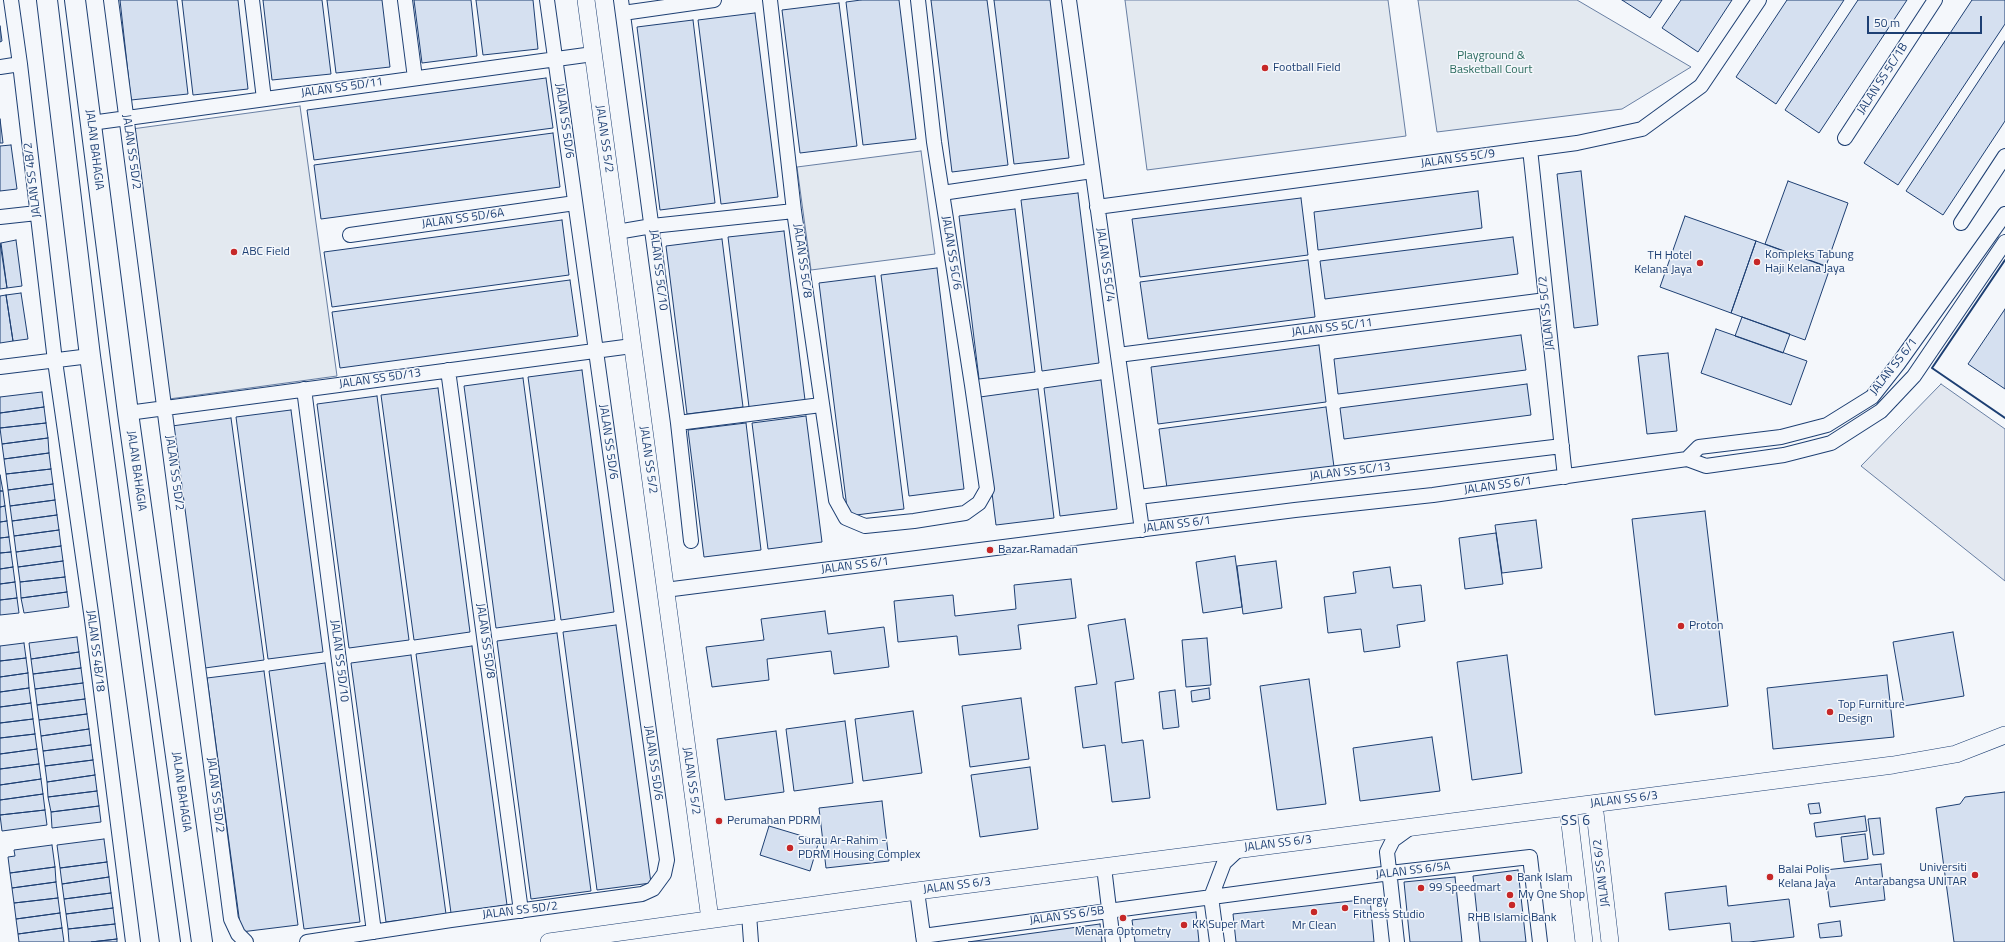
<!DOCTYPE html>
<style>
body{margin:0}
#map{position:relative;width:2005px;height:942px;overflow:hidden;background:#f4f7fb;font-family:"Titillium Web",sans-serif}
canvas{display:block}
.scale{position:absolute;left:1867px;top:16px;width:115px;height:18px;box-sizing:border-box;border:2px solid #1d3f73;border-top:0;padding-left:5px;font-size:12px;line-height:14px;white-space:nowrap;color:#1d3f73;-webkit-text-stroke:3px #f4f7fb;paint-order:stroke}
</style>
<div id="map">
<canvas width="2005" height="942"></canvas>
<div class="scale">50 m</div>
</div>
<script>
const ctx = document.querySelector('canvas').getContext('2d');
ctx.lineJoin = 'round';
function fill(path, color) {
  ctx.fillStyle = color;
  ctx.fill(path, 'evenodd');
}
function poly(rows) {
  const path = new Path2D();
  for (const r of rows) {
    path.moveTo(r[0], r[1]);
    for (let i = 2; i < r.length; i += 2) path.lineTo(r[i], r[i + 1]);
  }
  return path;
}
function stroke(path, color, width, dash) {
  ctx.strokeStyle = color;
  ctx.lineWidth = width;
  ctx.lineCap = dash ? 'butt' : 'round';
  ctx.setLineDash(dash || []);
  ctx.stroke(path);
}
function drawText(font, color, halo, rows, align = 'center') {
  ctx.font = font + ' "Titillium Web",sans-serif';
  ctx.lineWidth = 3;
  ctx.setLineDash([]);
  ctx.textBaseline = 'middle';
  ctx.strokeStyle = halo;
  ctx.fillStyle = color;
  for (const [text, x, y, turn = 0] of rows) {
    ctx.save();
    ctx.translate(x, y);
    ctx.rotate((+turn || 0) * Math.PI / 180);
    ctx.textAlign = isNaN(turn) ? turn : align;
    if (halo) ctx.strokeText(text, 0, 0);
    ctx.fillText(text, 0, 0);
    ctx.restore();
  }
}
const green = poly([
 [1125,0,1388,0,1406,136,1147,170,1125,0],
 [1418,0,1577,0,1691,67,1622,109,1437,132,1418,0],
 [300,106,337,376,169,399,132,129,300,106],
 [921,151,935,254,811,270,797,167,921,151]
]);
fill(green, '#e3e9f0');
stroke(green, '#687fa3', 1);
const parking = poly([
 [1941,384,2005,429,2005,581,1861,466,1941,384]
]);
fill(parking, '#e3e8f0');
stroke(parking, '#687fa3', 1);
const building = poly([
 [120,0,177,0,188,94,131,100,120,0],
 [182,0,238,0,248,89,193,95,182,0],
 [263,0,322,0,331,74,272,80,263,0],
 [327,0,382,0,390,67,336,73,327,0],
 [414,0,471,0,477,56,422,63,414,0],
 [476,0,533,0,538,49,483,55,476,0],
 [861,0,899,0,916,139,863,145,846,2,861,0],
 [931,0,987,0,1008,165,952,172,931,0],
 [994,0,1050,0,1069,158,1014,164,994,0],
 [1622,0,1662,0,1650,18,1622,0],
 [1681,0,1732,0,1698,52,1662,28,1681,0],
 [1787,0,1844,0,1776,104,1736,77,1787,0],
 [1858,0,1907,0,1819,133,1785,110,1858,0],
 [1972,0,2005,0,2005,24,1898,185,1864,163,1972,0],
 [839,3,857,146,800,153,782,10,839,3],
 [755,13,778,197,721,204,698,20,755,13],
 [693,20,715,203,660,210,637,27,693,20],
 [0,26,2,41,0,42,0,26],
 [2005,41,2005,121,1943,215,1906,191,2005,41],
 [546,78,553,128,314,160,307,110,546,78],
 [0,119,3,143,0,143,0,119],
 [553,133,560,187,321,219,314,165,553,133],
 [11,145,17,189,0,191,0,146,11,145],
 [1581,171,1598,325,1574,328,1557,174,1581,171],
 [1788,181,1848,203,1826,266,1765,244,1788,181],
 [1478,191,1482,228,1318,250,1314,212,1478,191],
 [1078,193,1099,363,1042,371,1021,200,1078,193],
 [1301,198,1308,255,1140,277,1132,219,1301,198],
 [1015,209,1035,372,979,379,959,216,1015,209],
 [1685,216,1756,241,1731,313,1660,287,1685,216],
 [562,220,569,275,332,307,324,252,562,220],
 [784,231,805,400,749,407,728,237,784,231],
 [1513,237,1518,274,1325,299,1320,261,1513,237],
 [722,239,743,407,687,414,666,246,722,239],
 [16,240,22,286,7,288,1,243,16,240],
 [1756,241,1830,268,1805,340,1731,313,1756,241],
 [0,243,7,288,0,289,0,243],
 [1308,260,1315,317,1148,339,1140,282,1308,260],
 [937,268,964,489,909,496,881,275,937,268],
 [875,276,904,509,848,516,819,283,875,276],
 [570,280,578,336,340,368,332,312,570,280],
 [21,293,28,339,13,341,6,295,21,293],
 [6,295,13,341,0,343,0,296,6,295],
 [2005,309,2005,389,1968,364,2005,309],
 [1742,317,1790,334,1783,353,1735,336,1742,317],
 [1716,329,1807,361,1791,405,1701,373,1716,329],
 [1521,335,1526,370,1338,394,1334,359,1521,335],
 [1319,345,1326,402,1158,424,1151,367,1319,345],
 [1668,353,1677,431,1647,434,1638,356,1668,353],
 [582,370,614,612,561,620,528,377,582,370],
 [523,378,555,620,496,628,464,386,523,378],
 [1101,380,1117,509,1060,516,1044,388,1101,380],
 [1527,384,1531,415,1344,439,1340,408,1527,384],
 [438,388,470,632,414,640,381,395,438,388],
 [1038,389,1054,518,996,525,980,397,1038,389],
 [42,392,44,407,0,413,0,397,42,392],
 [377,396,409,640,349,648,317,404,377,396],
 [44,407,46,423,0,428,0,413,44,407],
 [1326,407,1334,467,1167,488,1159,429,1326,407],
 [291,410,323,652,268,659,236,417,291,410],
 [806,416,822,542,768,549,752,423,806,416],
 [231,418,264,660,205,668,172,426,231,418],
 [46,423,48,438,2,444,0,428,46,423],
 [746,423,761,550,704,557,688,430,746,423],
 [48,438,49,453,4,459,2,444,48,438],
 [49,453,51,469,6,474,4,459,49,453],
 [51,469,53,484,8,490,6,474,51,469],
 [0,475,3,491,0,491,0,475],
 [53,484,55,500,10,506,8,490,53,484],
 [0,491,3,491,5,506,0,507,0,491],
 [55,500,57,515,12,521,10,506,55,500],
 [5,506,7,521,0,522,0,507,5,506],
 [1705,511,1728,706,1655,715,1632,519,1705,511],
 [57,515,59,530,14,536,12,521,57,515],
 [1536,520,1542,568,1502,573,1495,525,1536,520],
 [7,521,9,537,0,538,0,522,7,521],
 [59,530,61,546,16,552,14,536,59,530],
 [1496,533,1503,584,1465,589,1459,538,1496,533],
 [9,537,11,552,0,553,0,538,9,537],
 [61,546,63,561,18,567,16,552,61,546],
 [11,552,13,567,0,569,0,553,11,552],
 [1235,556,1242,607,1203,613,1196,562,1235,556],
 [63,561,65,577,20,582,18,567,63,561],
 [1276,561,1282,608,1243,614,1237,566,1276,561],
 [13,567,15,582,0,584,0,569,13,567],
 [1390,567,1393,588,1421,585,1425,621,1397,625,1400,647,1364,652,1361,629,1328,633,1324,597,1356,593,1353,572,1390,567],
 [65,577,67,592,21,598,20,582,65,577],
 [1071,579,1076,618,1018,625,1021,649,959,655,957,636,898,642,894,601,953,595,955,616,1016,609,1014,585,1071,579],
 [15,582,17,598,0,600,0,584,15,582],
 [67,592,69,607,24,613,21,598,67,592],
 [17,598,19,613,0,615,0,600,17,598],
 [825,611,828,634,884,627,889,667,834,674,831,651,767,659,769,680,712,687,706,647,764,640,761,619,825,611],
 [1125,619,1134,679,1115,682,1122,743,1143,740,1150,798,1112,802,1105,745,1083,748,1075,687,1097,684,1088,625,1125,619],
 [616,625,651,883,597,890,563,632,616,625],
 [1953,632,1964,696,1904,706,1893,642,1953,632],
 [557,633,591,891,531,899,497,641,557,633],
 [77,637,79,652,31,659,29,643,77,637],
 [1207,638,1211,685,1186,687,1182,640,1207,638],
 [24,643,26,658,0,661,0,646,24,643],
 [472,646,507,905,451,913,416,654,472,646],
 [79,652,81,668,33,674,31,659,79,652],
 [411,655,446,914,386,922,351,663,411,655],
 [1507,655,1522,773,1472,780,1457,662,1507,655],
 [26,658,28,673,0,677,0,661,26,658],
 [325,663,360,922,304,929,269,671,325,663],
 [81,668,83,683,35,689,33,674,81,668],
 [264,671,298,925,241,932,207,678,264,671],
 [28,673,29,688,0,692,0,677,28,673],
 [1887,675,1894,737,1773,749,1767,688,1887,675],
 [1309,679,1326,804,1277,810,1260,686,1309,679],
 [83,683,85,699,37,705,35,689,83,683],
 [29,688,31,703,0,707,0,692,29,688],
 [1209,688,1210,699,1192,702,1191,691,1209,688],
 [1175,690,1179,727,1163,729,1159,692,1175,690],
 [1021,698,1029,759,970,767,962,706,1021,698],
 [85,699,87,714,39,720,37,705,85,699],
 [31,703,33,719,0,723,0,707,31,703],
 [913,711,922,773,863,781,855,719,913,711],
 [87,714,89,729,41,736,39,720,87,714],
 [33,719,35,734,0,738,0,723,33,719],
 [845,721,853,783,794,791,786,729,845,721],
 [89,729,91,745,43,751,41,736,89,729],
 [776,731,784,792,725,800,717,739,776,731],
 [35,734,37,749,0,754,0,738,35,734],
 [1432,737,1440,791,1360,801,1353,748,1432,737],
 [91,745,93,760,45,766,43,751,91,745],
 [37,749,39,764,0,769,0,754,37,749],
 [93,760,95,775,47,782,45,766,93,760],
 [39,764,41,779,0,785,0,769,39,764],
 [1030,767,1038,829,980,837,971,775,1030,767],
 [95,775,97,791,48,797,47,782,95,775],
 [41,779,43,794,0,800,0,785,41,779],
 [97,791,99,806,51,812,48,797,97,791],
 [2005,792,2005,942,1954,942,1936,808,1960,804,1965,797,2005,792],
 [43,794,45,810,0,815,0,800,43,794],
 [882,801,889,861,826,868,819,808,882,801],
 [1819,803,1821,813,1810,814,1808,804,1819,803],
 [99,806,101,822,52,828,51,812,99,806],
 [45,810,47,825,2,831,0,815,45,810],
 [1865,816,1867,831,1816,837,1814,823,1865,816],
 [1880,818,1884,854,1873,855,1868,819,1880,818],
 [769,826,819,841,810,871,760,855,769,826],
 [1865,834,1868,859,1844,862,1841,837,1865,834],
 [104,839,107,862,60,868,57,845,104,839],
 [52,845,55,867,10,873,8,857,15,856,14,850,52,845],
 [107,862,109,877,62,884,60,868,107,862],
 [1881,864,1885,900,1830,907,1825,870,1881,864],
 [55,867,56,882,12,888,10,873,55,867],
 [1518,870,1526,942,1480,942,1473,876,1518,870],
 [109,877,111,893,64,899,62,884,109,877],
 [1455,877,1462,942,1410,942,1404,882,1455,877],
 [56,882,58,898,14,903,12,888,56,882],
 [1726,886,1728,906,1789,899,1794,937,1749,942,1732,942,1730,923,1669,930,1665,893,1726,886],
 [111,893,113,908,66,914,64,899,111,893],
 [58,898,60,913,16,919,14,903,58,898],
 [1370,899,1374,942,1236,942,1233,914,1370,899],
 [113,908,115,924,68,929,66,914,113,908],
 [1196,912,1199,942,1135,942,1132,920,1196,912],
 [60,913,62,928,18,934,16,919,60,913],
 [1840,921,1842,936,1820,938,1818,924,1840,921],
 [115,924,117,939,91,942,69,942,68,929,115,924],
 [1100,924,1102,942,968,942,1100,924],
 [62,928,64,942,19,942,18,934,62,928],
 [117,939,117,942,91,942,117,939]
]);
fill(building, '#d5e0f0');
stroke(building, '#1d3f73', 1);
const minor = poly([
 [11,0,20,64,55,361,92,620,133,942],
 [111,0,231,919,238,934,246,942],
 [252,0,264,99],
 [405,0,415,78],
 [621,0,678,423,691,541],
 [770,0,794,211,836,500,846,518,865,526,914,521,965,513,979,503,987,489,972,385,934,142,918,0],
 [1069,0,1142,530],
 [623,13,714,0],
 [0,67,20,64],
 [91,123,593,54],
 [1845,138,1935,0],
 [1530,149,1565,477],
 [942,193,1092,171],
 [1097,207,1577,143,1642,129,1701,86,1759,0],
 [0,217,37,213],
 [1961,223,2005,156],
 [617,232,652,226,794,211],
 [350,235,575,203],
 [1118,355,1546,300],
 [0,367,90,356],
 [448,370,521,911],
 [304,389,374,932],
 [128,413,632,346],
 [678,423,821,405],
 [1687,459,1699,447,1781,437,1827,425,1872,397,1898,364,2005,214],
 [1138,497,1562,446],
 [665,590,1295,510,1433,495,1687,459,1706,466,1784,455,1831,443,1881,411,1914,376,2005,242],
 [1104,867,1113,942],
 [917,891,924,942],
 [749,914,751,942],
 [923,936,1390,873,1530,857,1540,942],
 [307,942,451,920,642,894,653,889,664,874,667,860,547,0],
 [1217,942,1211,897,1224,863,1239,849],
 [1397,942,1387,852,1393,840,1411,827]
]);
const tertiary = poly([
 [586,0,710,919],
 [1594,804,1610,942],
 [1568,807,1584,942],
 [549,942,917,891,1893,765,1956,754,2005,735]
]);
const secondary = poly([
 [47,0,90,356,170,942],
 [75,0,128,413,202,942]
]);
stroke(minor, '#1d3f73', 16);
stroke(tertiary, '#1d3f73', 18);
stroke(secondary, '#1d3f73', 22);
stroke(minor, '#f4f7fb', 14);
stroke(tertiary, '#f4f7fb', 17);
stroke(secondary, '#f4f7fb', 20);
stroke(poly([
 [2005,260,1932,368,2005,418]
]), '#1d3f73', 2);
for (const [x, y, r, color] of [
 [1265,68,4,"#c62828"],
 [234,252,4,"#c62828"],
 [1757,262,4,"#c62828"],
 [1700,263,4,"#c62828"],
 [990,550,4,"#c62828"],
 [1681,626,4,"#c62828"],
 [1830,712,4,"#c62828"],
 [719,821,4,"#c62828"],
 [790,848,4,"#c62828"],
 [1975,875,4,"#c62828"],
 [1770,877,4,"#c62828"],
 [1509,878,4,"#c62828"],
 [1421,888,4,"#c62828"],
 [1510,895,4,"#c62828"],
 [1512,905,4,"#c62828"],
 [1345,908,4,"#c62828"],
 [1314,912,4,"#c62828"],
 [1123,918,4,"#c62828"],
 [1184,925,4,"#c62828"]
]) {
  const dot = new Path2D();
  dot.arc(x, y, r, 0, 2 * Math.PI);
  ctx.fillStyle = color;
  ctx.fill(dot);
  stroke(dot, '#f4f7fb', 1.5);
}
drawText('12px', '#2c6c60', '#f4f7fb', [
 ["Playground &",1491,56],
 ["Basketball Court",1491,70]
]);
drawText('12px', '#1d3f73', '#f4f7fb', [
 ["Football Field",1273,68],
 ["ABC Field",242,252],
 ["Kompleks Tabung",1765,255],
 ["Haji Kelana Jaya",1765,269],
 ["TH Hotel",1692,256,"right"],
 ["Kelana Jaya",1692,270,"right"],
 ["Bazar Ramadan",998,550],
 ["Proton",1689,626],
 ["Top Furniture",1838,705],
 ["Design",1838,719],
 ["Perumahan PDRM",727,821],
 ["Surau Ar-Rahim -",798,841],
 ["PDRM Housing Complex",798,855],
 ["Universiti",1967,868,"right"],
 ["Antarabangsa UNITAR",1967,882,"right"],
 ["Balai Polis",1778,870],
 ["Kelana Jaya",1778,884],
 ["Bank Islam",1517,878],
 ["99 Speedmart",1429,888],
 ["My One Shop",1518,895],
 ["Energy",1353,901],
 ["Fitness Studio",1353,915],
 ["RHB Islamic Bank",1512,918,"center"],
 ["KK Super Mart",1192,925],
 ["Mr Clean",1314,926,"center"],
 ["Menara Optometry",1123,932,"center"]
], 'left');
drawText('12px', '#1d3f73', '#f4f7fb', [
 ["JALAN SS 5C/1B",1883,79,-57],
 ["JALAN SS 5D/11",342,88,-8],
 ["JALAN SS 5D/6",564,121,82],
 ["JALAN SS 5/2",604,139,82],
 ["JALAN BAHAGIA",94,150,83],
 ["JALAN SS 5D/2",131,152,82],
 ["JALAN SS 5C/9",1458,159,-8],
 ["JALAN SS 4B/2",33,180,-97],
 ["JALAN SS 5D/6A",463,219,-8],
 ["JALAN SS 5C/6",951,253,81],
 ["JALAN SS 5C/8",802,261,82],
 ["JALAN SS 5C/4",1105,265,82],
 ["JALAN SS 5C/10",658,270,83],
 ["JALAN SS 5C/2",1547,313,-96],
 ["JALAN SS 5C/11",1332,328,-7],
 ["JALAN SS 6/1",1894,367,-52],
 ["JALAN SS 5D/13",380,379,-8],
 ["JALAN SS 5D/6",608,442,82],
 ["JALAN SS 5/2",648,460,82],
 ["JALAN BAHAGIA",136,471,82],
 ["JALAN SS 5C/13",1350,472,-7],
 ["JALAN SS 5D/2",174,473,82],
 ["JALAN SS 6/1",1498,486,-8],
 ["JALAN SS 6/1",1177,525,-7],
 ["JALAN SS 6/1",855,566,-7],
 ["JALAN SS 5D/8",485,641,82],
 ["JALAN SS 4B/18",95,651,83],
 ["JALAN SS 5D/10",339,661,83],
 ["JALAN SS 5D/6",653,763,82],
 ["JALAN SS 5/2",691,781,82],
 ["JALAN BAHAGIA",181,792,82],
 ["JALAN SS 5D/2",215,795,83],
 ["JALAN SS 6/3",1624,800,-7],
 ["JALAN SS 6/3",1278,844,-7],
 ["JALAN SS 6/5A",1413,871,-7],
 ["JALAN SS 6/2",1602,873,-97],
 ["JALAN SS 6/3",957,886,-7],
 ["JALAN SS 5D/2",520,911,-7],
 ["JALAN SS 6/5B",1067,916,-8]
]);
ctx.letterSpacing = '1px';
drawText('14px', '#1d3f73', '#f4f7fb', [
 ["SS 6",1576,822]
]);
ctx.letterSpacing = '0px';
</script>
